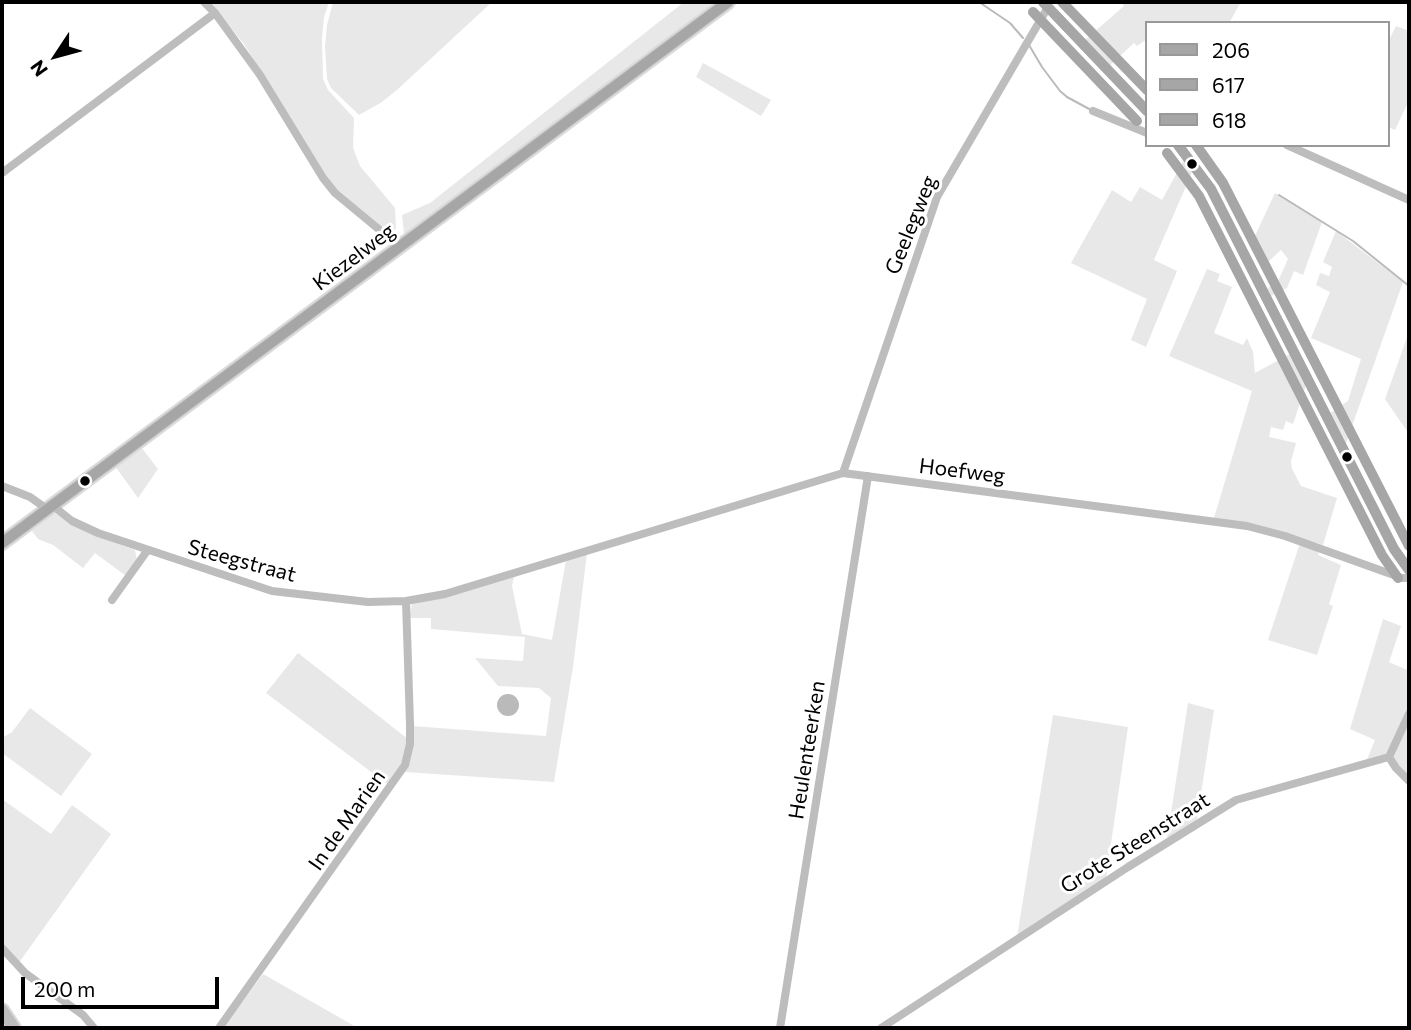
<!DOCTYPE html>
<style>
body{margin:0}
#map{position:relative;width:1411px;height:1030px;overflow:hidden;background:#fff;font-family:Commissioner,sans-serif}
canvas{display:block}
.frame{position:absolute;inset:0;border:4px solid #000;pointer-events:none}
.legend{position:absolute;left:1145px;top:21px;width:245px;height:126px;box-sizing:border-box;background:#fff;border:2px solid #999;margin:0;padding:9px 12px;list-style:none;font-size:21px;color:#000}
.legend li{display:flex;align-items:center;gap:14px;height:35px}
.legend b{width:35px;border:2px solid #999}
.north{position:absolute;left:21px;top:21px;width:70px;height:70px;-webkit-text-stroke:5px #fff;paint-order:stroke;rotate:234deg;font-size:19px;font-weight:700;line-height:28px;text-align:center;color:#000}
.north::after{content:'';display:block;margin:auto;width:24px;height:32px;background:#000;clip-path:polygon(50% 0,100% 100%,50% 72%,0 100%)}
.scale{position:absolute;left:21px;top:977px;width:198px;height:32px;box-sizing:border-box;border:4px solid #000;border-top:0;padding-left:9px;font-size:21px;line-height:24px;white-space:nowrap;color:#000;-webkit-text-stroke:5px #fff;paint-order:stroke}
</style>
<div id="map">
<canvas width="1411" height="1030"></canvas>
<div class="frame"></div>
<ul class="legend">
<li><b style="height:9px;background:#a6a6a6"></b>206</li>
<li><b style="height:9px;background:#a6a6a6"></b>617</li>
<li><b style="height:9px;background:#a6a6a6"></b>618</li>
</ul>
<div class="north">N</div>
<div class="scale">200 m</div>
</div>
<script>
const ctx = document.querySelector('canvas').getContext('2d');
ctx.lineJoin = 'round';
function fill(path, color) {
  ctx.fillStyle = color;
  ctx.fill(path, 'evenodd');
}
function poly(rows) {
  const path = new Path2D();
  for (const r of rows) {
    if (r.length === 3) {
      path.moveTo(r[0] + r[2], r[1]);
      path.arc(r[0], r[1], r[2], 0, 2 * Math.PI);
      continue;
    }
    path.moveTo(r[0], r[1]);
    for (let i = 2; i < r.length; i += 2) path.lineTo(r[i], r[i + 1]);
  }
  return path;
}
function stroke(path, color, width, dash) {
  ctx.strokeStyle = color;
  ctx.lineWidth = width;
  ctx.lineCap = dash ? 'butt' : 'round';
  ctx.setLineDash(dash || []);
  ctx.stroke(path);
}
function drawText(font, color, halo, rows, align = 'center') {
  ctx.font = font + ' Commissioner,sans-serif';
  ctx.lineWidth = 6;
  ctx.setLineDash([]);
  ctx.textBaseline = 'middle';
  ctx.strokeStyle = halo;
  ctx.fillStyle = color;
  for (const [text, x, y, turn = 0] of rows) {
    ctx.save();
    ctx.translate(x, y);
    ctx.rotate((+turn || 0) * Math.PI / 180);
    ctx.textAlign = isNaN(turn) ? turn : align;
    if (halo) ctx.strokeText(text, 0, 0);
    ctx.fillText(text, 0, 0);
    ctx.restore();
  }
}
fill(poly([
 [209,2,329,2,324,17,322,38,323,79,328,90,354,118,353,148,360,166,395,208,396,228,393,232,388,233,337,191,324,176,244,44],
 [333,2,492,2,398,89,382,102,359,115,331,88,327,79,325,47,327,25],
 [684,2,719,2,406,235,404,233,402,215,430,203],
 [1121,2,1241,2,1229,23,1147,23,1147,39,1137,46,1134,43,1109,66,1085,40,1124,6],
 [1396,26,1409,31,1409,100,1395,130,1388,127,1388,42],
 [703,63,771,100,761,116,696,77],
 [1184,160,1193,170,1154,260,1177,271,1146,347,1131,340,1147,299,1071,263,1112,190,1131,202,1140,187,1162,200],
 [1275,193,1322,222,1303,275,1294,271,1287,288,1271,296,1267,289,1278,281,1288,259,1281,250,1267,263,1254,238],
 [1336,231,1403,282,1346,443,1330,413,1348,401,1361,359,1311,338,1330,292,1316,285,1320,273,1329,276,1332,267,1323,262],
 [1207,269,1220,274,1217,281,1232,287,1214,333,1243,345,1247,338,1253,352,1255,373,1290,354,1306,385,1293,424,1286,421,1283,430,1271,427,1269,437,1296,443,1291,461,1292,469,1301,486,1337,498,1323,545,1265,528,1214,518,1252,391,1169,356],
 [1409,332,1409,434,1385,399],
 [141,447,158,469,138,498,115,466],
 [55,513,89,533,135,550,137,561,126,576,95,553,83,568,53,545,38,539,32,531],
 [1300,543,1320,550,1318,555,1341,565,1329,604,1333,606,1317,655,1268,640],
 [587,553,573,667,554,782,405,772,412,726,546,736,551,698,539,688,498,686,475,658,523,661,525,637,431,629,431,618,409,618,412,604,514,576,512,586,522,634,552,640,566,560],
 [1383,619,1401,626,1389,662,1407,670,1409,665,1409,709,1385,756,1366,762,1375,740,1350,729],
 [298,653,408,739,407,753,390,786,266,693],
 [1188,703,1214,710,1197,819,1167,839],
 [30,708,92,754,61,796,2,753,2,738,12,732],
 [1053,715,1128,727,1106,878,1017,937],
 [1409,720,1409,778,1394,761,1394,756],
 [2,799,51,834,72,805,111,834,18,964,2,944],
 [263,974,358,1028,223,1028]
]), '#e8e8e8');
fill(poly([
 [508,705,11]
]), '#bababa');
stroke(poly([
 [979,2,1010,23,1023,38],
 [1029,45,1042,67,1060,91,1067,97,1091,110],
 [1279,195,1353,241,1409,286]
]), '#bababa', 2);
const primary = poly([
 [2,543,728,2],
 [2,1010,14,1028]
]);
stroke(primary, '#dbdbdb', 16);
stroke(poly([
 [204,2,215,13,260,75,323,178,335,193,399,246],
 [1093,111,1147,133],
 [1287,145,1409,200],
 [2,173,215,13],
 [843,473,937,197,1048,7],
 [2,486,30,497,47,509],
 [52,505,72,521,98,533,272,591,368,602,406,601,445,594,843,473,1247,526,1285,536,1402,578,1409,578],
 [112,600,147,551],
 [1389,757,1409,714],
 [1389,757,1396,768,1409,781],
 [2,948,25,973,83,1015,94,1028],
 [219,1028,405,765,410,744,410,724,406,601],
 [780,1028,868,476],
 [881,1028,1128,867,1236,800,1389,757]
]), '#bdbdbd', 8);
stroke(poly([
 [1043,2,1147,111],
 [1178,145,1211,189,1394,549,1409,570]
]), '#bfbfbf', 10);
stroke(primary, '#bdbdbd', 12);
stroke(poly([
 [1043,2,1147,111],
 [1178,145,1211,189,1394,549,1409,570],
 [2,543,728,2]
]), '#a6a6a6', 10);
stroke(poly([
 [1033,12,1137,121],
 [1167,153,1199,196,1382,555,1398,578]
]), '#a6a6a6', 10);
stroke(poly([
 [1062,2,1147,90],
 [1196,145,1223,183,1409,546]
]), '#a6a6a6', 10);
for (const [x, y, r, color] of [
 [1192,164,6,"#000"],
 [1347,457,6,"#000"],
 [85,481,6,"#000"]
]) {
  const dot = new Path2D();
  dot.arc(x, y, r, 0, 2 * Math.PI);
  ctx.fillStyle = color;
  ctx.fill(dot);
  stroke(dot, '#fff', 2.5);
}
drawText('21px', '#000', '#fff', [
 ["Geelegweg",911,225,-68],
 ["Kiezelweg",354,257,-37],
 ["Hoefweg",962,471,7],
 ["Steegstraat",242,561,15],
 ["Heulenteerken",807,750,-81],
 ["In de Marien",347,820,-55],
 ["Grote Steenstraat",1135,843,-32]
]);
</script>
